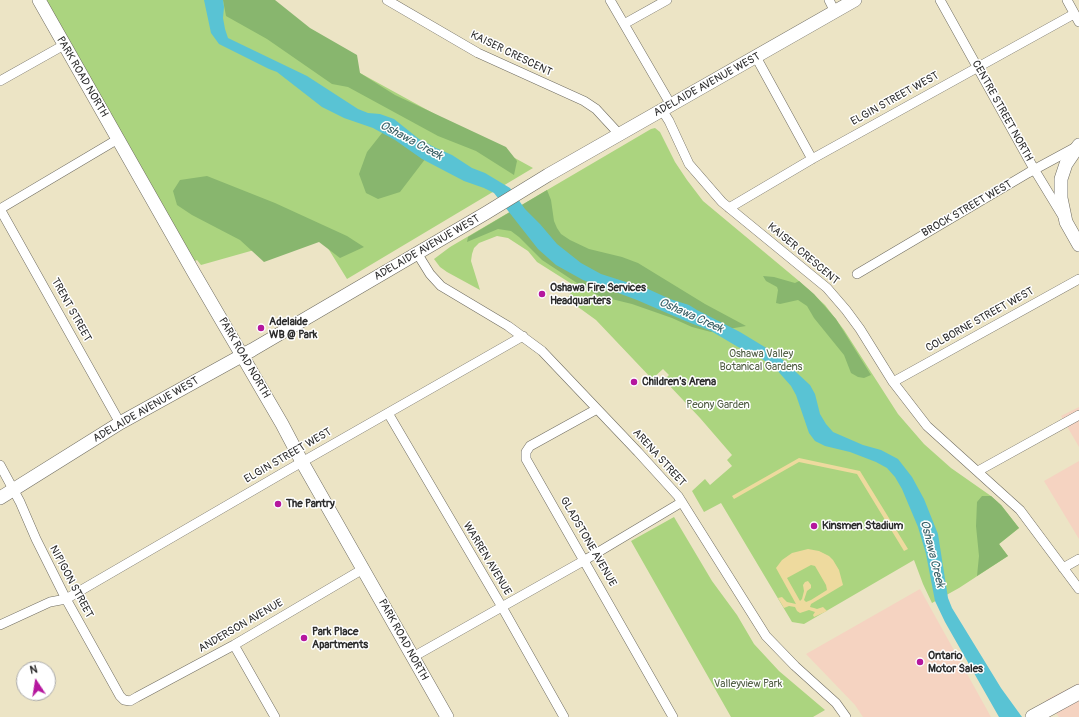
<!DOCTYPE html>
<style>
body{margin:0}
#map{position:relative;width:1079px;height:717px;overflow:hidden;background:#ece4c5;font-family:Pangolin,sans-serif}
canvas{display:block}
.north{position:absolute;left:16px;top:661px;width:40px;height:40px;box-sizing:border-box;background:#fff;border:1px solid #aaa;border-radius:50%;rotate:348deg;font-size:11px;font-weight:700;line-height:16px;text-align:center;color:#2b2b2b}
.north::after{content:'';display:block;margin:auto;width:14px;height:18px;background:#b5179e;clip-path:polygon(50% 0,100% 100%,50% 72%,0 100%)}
</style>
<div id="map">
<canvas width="1079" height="717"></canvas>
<div class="north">N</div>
</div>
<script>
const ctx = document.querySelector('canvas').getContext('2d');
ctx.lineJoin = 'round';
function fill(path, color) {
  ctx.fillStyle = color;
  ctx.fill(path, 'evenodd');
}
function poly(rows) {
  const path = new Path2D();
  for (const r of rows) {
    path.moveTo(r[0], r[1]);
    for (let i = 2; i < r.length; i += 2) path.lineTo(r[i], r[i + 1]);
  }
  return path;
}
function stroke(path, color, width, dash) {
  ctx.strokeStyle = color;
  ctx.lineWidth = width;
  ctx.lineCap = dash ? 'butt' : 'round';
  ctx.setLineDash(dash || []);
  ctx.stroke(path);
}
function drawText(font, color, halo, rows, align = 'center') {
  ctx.font = font + ' Pangolin,sans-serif';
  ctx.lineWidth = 3;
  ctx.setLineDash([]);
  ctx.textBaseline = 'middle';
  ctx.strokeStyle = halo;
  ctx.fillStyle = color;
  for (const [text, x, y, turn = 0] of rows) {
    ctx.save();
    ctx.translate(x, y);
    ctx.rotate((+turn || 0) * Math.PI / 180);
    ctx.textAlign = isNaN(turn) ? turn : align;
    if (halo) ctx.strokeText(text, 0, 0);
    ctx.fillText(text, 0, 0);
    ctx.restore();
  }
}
fill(poly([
 [1079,407,1079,447,1061,416],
 [1079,461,1079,539,1044,481],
 [920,589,991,717,863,717,855,705,806,654],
 [1079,683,1079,717,1059,717,1046,700]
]), '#f5d3c1');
fill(poly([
 [45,0,263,0,360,73,533,168,347,279,318,232,201,265,197,260,188,265],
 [655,128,660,132,675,162,687,180,703,201,799,281,825,305,844,330,898,414,924,444,951,468,991,496,1001,505,1019,528,999,544,1008,556,959,588,932,603,923,584,914,560,804,624,792,622,721,503,704,512,692,491,705,479,710,485,732,466,727,460,732,455,700,418,666,382,668,380,666,378,669,375,663,369,652,379,596,320,567,299,575,286,537,262,528,251,508,238,497,236,479,243,474,248,472,254,471,261,480,290,447,272,440,267,434,259,450,247,651,129],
 [674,517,712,581,737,615,754,644,779,671,825,710,813,717,731,717,631,541]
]), '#abd47f');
fill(poly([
 [223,0,275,0,310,28,357,55,360,73,395,95,506,147,517,161,514,175,476,151,438,136,348,87,332,84,267,39,226,16],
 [386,128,429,154,400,192,378,199,366,193,359,174,367,152],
 [207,176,275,203,347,236,364,247,340,258,319,242,264,262,240,240,192,215,177,205,173,191,180,180],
 [547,190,551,200,554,221,557,228,561,234,570,240,589,249,622,257,638,263,705,304,746,326,711,332,692,327,672,318,632,304,599,296,577,283,542,260,519,237,511,231,498,229,467,242,468,237],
 [763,276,774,277,795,283,799,281,814,294,836,319,871,375,864,378,858,377,851,373,844,355,814,318,807,306,798,300,780,304,776,303,778,290,777,287,766,281],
 [982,496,991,496,1001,505,1019,528,999,544,1008,556,977,576,979,556,976,526,977,502]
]), '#88b66e');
fill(poly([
 [799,458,860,471,908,549,904,551,857,474,799,462,734,499,732,496],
 [808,549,819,551,829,556,833,560,839,570,843,585,811,604,810,607,814,608,817,609,823,607,827,611,814,617,813,615,815,612,809,610,800,613,797,611,795,607,789,606,784,608,778,598,782,597,787,602,796,604,776,568,782,560,792,553],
 [811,565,815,566,826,585,827,590,811,600,806,602,804,600,807,591,811,588,811,585,808,581,805,582,803,585,804,591,802,599,800,601,787,578]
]), '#eeda9e');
fill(poly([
 [204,0,223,0,224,7,223,18,225,29,228,38,307,76,358,109,368,113,380,114,394,119,419,139,436,148,452,155,472,168,485,173,510,188,525,209,540,224,557,244,581,263,601,274,648,289,670,299,689,305,697,310,740,332,773,352,783,360,810,385,815,394,820,414,826,424,833,432,863,445,881,450,898,459,912,477,924,499,938,534,948,598,952,608,1001,688,1022,717,999,717,945,622,935,601,926,554,918,527,902,489,895,477,887,468,876,462,850,452,825,446,815,441,809,433,796,395,791,386,776,369,758,356,738,347,711,331,683,320,637,300,583,280,556,265,538,249,494,193,484,188,464,181,422,159,395,140,373,128,344,118,322,107,277,72,269,69,219,44,211,33]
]), '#59c3d4');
const minor = poly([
 [387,0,478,53,584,101,596,109,620,135],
 [610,0,671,105],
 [829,0,835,12],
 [940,0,1034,169,1062,215],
 [1067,0,1079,22],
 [624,24,667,0],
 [756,57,812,159],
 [0,81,64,45],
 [662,110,669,121,689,164,722,202,827,288,846,310,860,329,893,382,927,426,1020,510,1079,589],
 [729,208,812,159,1074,14],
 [0,209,120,423],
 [0,209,118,139],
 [417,253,430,274,441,286,508,326,542,351,638,452,678,496,766,636,795,666,836,703,846,717],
 [857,274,1028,173,1076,147],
 [893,382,1079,279],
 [597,409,530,446,526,452,526,459,673,717],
 [388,413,502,607,564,717],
 [0,465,20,502,36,539,66,599,120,696,124,700,130,701,137,697,234,645,363,569],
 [978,471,1079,415],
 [1063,568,1079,559],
 [0,625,50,602,66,599,288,470,523,336],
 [234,645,275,717],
 [413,657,585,560,682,502]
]);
const secondary = poly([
 [39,0,194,273,282,424,302,462,447,717],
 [1079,145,1066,164,1061,179,1061,198,1066,222,1079,245],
 [0,498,120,423,252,350,486,213,548,175,855,0]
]);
const primary = poly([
 [1033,717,1079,692]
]);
stroke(minor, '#6f6c61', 10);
stroke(secondary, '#6f6c61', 14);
stroke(primary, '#6f6c61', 16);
stroke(minor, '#fff', 9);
stroke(secondary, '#fff', 13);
stroke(primary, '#fff', 15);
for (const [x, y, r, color] of [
 [542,294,4,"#b5179e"],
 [261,328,4,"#b5179e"],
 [634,382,4,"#b5179e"],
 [278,504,4,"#b5179e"],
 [814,526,4,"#b5179e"],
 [304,638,4,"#b5179e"],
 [920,662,4,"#b5179e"]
]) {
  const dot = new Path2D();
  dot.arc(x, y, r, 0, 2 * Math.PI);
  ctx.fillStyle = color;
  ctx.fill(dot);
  stroke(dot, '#fff', 1.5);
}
drawText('11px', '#2b2b2b', '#fff', [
 ["KAISER CRESCENT",511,54,26],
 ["PARK ROAD NORTH",82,77,60],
 ["ADELAIDE AVENUE WEST",707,85,-29],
 ["ELGIN STREET WEST",895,99,-29],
 ["CENTRE STREET NORTH",1002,111,61],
 ["BROCK STREET WEST",967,209,-30],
 ["ADELAIDE AVENUE WEST",427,248,-30],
 ["KAISER CRESCENT",803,254,40],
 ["TRENT STREET",71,310,61],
 ["COLBORNE STREET WEST",980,320,-29],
 ["PARK ROAD NORTH",244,358,60],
 ["ADELAIDE AVENUE WEST",146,410,-30],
 ["ELGIN STREET WEST",288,456,-30],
 ["ARENA STREET",659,458,48],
 ["GLADSTONE AVENUE",588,542,60],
 ["WARREN AVENUE",487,559,59],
 ["NIPIGON STREET",71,582,62],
 ["ANDERSON AVENUE",241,626,-30],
 ["PARK ROAD NORTH",403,640,61]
]);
drawText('bold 11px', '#2b2b2b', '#fff', [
 ["Oshawa Fire Services",550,288],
 ["Headquarters",550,301],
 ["Adelaide",269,322],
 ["WB @ Park",269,335],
 ["Children's Arena",642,382],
 ["The Pantry",286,504],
 ["Kinsmen Stadium",822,526],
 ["Park Place",312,632],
 ["Apartments",312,645],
 ["Ontario",928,656],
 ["Motor Sales",928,669]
], 'left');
drawText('11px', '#515e44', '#fff', [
 ["Oshawa Valley",761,354],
 ["Botanical Gardens",761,367],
 ["Peony Garden",718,405],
 ["Valleyview Park",748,684]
]);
drawText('italic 12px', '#3b6066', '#fff', [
 ["Oshawa Creek",411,141,28],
 ["Oshawa Creek",691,316,24],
 ["Oshawa Creek",932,554,76]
]);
</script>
